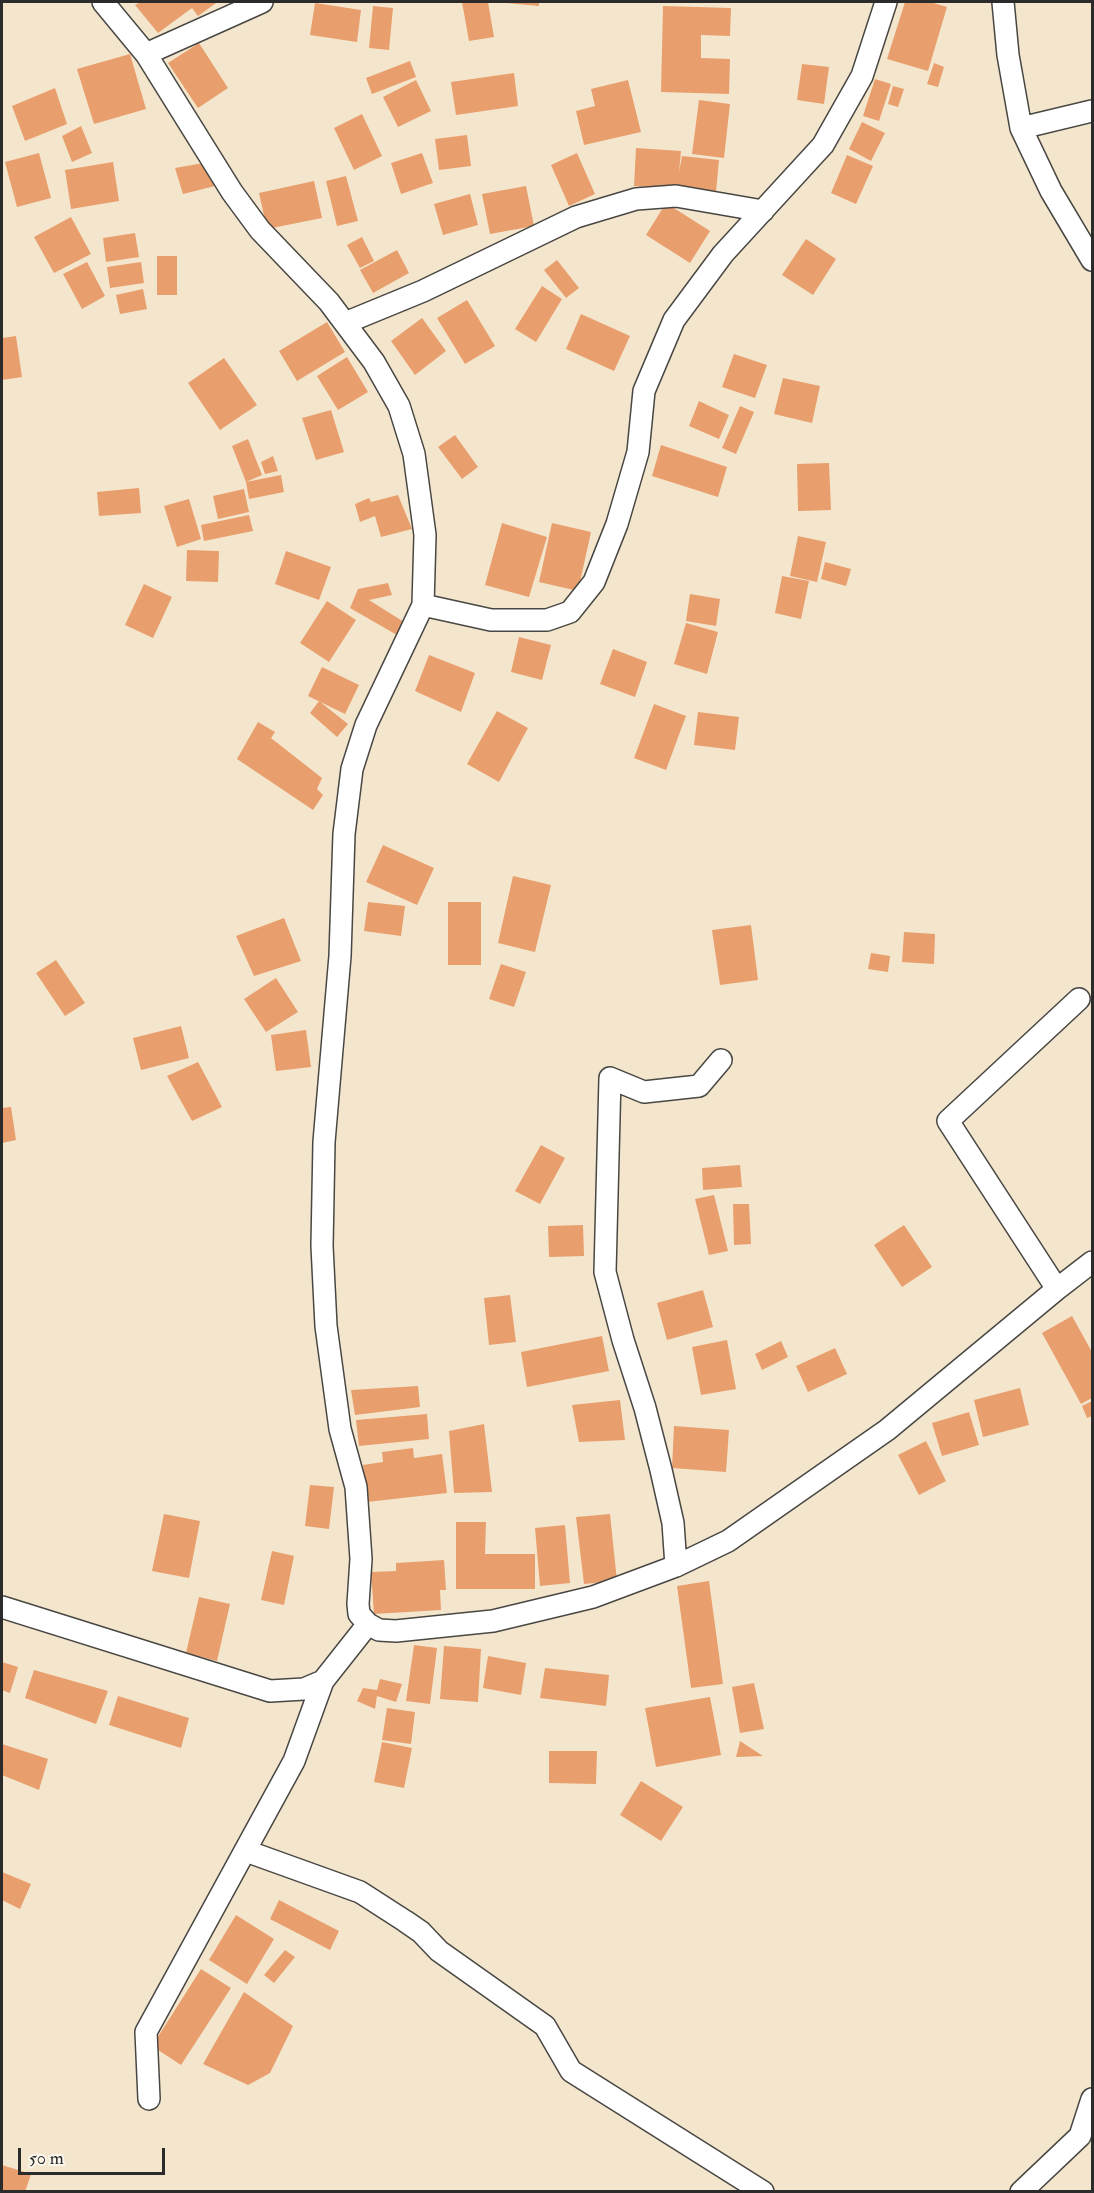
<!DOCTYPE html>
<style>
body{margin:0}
#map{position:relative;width:1094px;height:2193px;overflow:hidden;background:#f4e6cd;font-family:"IM FELL Double Pica",serif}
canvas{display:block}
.frame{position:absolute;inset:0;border:3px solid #2b2b2b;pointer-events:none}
.scale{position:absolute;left:18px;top:2148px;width:147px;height:27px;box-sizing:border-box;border:3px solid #2b2b2b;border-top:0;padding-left:8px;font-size:18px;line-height:21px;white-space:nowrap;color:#2b2b2b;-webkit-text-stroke:4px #fbf7ec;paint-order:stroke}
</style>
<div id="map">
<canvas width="1094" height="2193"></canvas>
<div class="frame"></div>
<div class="scale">50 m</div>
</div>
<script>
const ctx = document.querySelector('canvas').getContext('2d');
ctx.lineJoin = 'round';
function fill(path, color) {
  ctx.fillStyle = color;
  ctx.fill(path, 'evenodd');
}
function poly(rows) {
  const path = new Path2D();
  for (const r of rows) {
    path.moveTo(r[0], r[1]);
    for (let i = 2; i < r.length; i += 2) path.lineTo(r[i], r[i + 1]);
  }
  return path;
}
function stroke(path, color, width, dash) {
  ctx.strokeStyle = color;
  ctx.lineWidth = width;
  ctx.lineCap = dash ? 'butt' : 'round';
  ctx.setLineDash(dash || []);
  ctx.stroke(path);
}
fill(poly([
 [141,2,215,2,216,3,198,16,192,8,158,33,135,5],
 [462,2,488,2,494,37,469,41],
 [506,2,539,2,539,6,506,3],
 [905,2,930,2,947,7,928,71,887,59],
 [315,3,361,10,357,42,310,35],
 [373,6,393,8,389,50,369,48],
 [663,6,731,8,730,36,701,35,701,58,730,59,729,94,661,92],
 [199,43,228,88,198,108,168,63],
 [130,54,146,109,94,124,77,69],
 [410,61,416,77,372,94,366,78],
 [934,63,944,67,938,87,927,84],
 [802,64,829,67,824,104,797,100],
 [514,73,518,106,456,115,451,82],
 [875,79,891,84,879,121,863,116],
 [416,80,431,111,398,127,383,97],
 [628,80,641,132,584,145,576,111,595,106,591,89],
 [893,86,904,89,898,107,888,104],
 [55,88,67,124,25,141,12,106],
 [699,100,730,104,724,158,692,154],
 [362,114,382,156,354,170,334,128],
 [862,122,885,133,871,161,849,149],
 [81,126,92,153,72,162,62,136],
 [467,135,471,166,439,170,435,139],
 [636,148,681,151,679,172,682,156,719,160,716,192,634,186],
 [39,153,51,198,17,207,5,162],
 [422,153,433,183,401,194,391,163],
 [577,153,595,194,569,206,551,165],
 [847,155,873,166,856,204,831,193],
 [113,162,119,201,71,209,65,170],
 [209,162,219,185,183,194,175,168],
 [346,176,358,221,337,226,326,181],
 [314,181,322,218,267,229,259,193],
 [526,186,534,226,490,234,482,194],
 [470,194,478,225,443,235,434,204],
 [666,203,710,231,690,263,646,235],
 [71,217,91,254,54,273,34,237],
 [135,233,139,257,106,262,103,238],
 [362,237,374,261,360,268,347,245],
 [806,239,836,259,813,295,782,275],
 [397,250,409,273,373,293,360,270],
 [157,256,177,256,177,295,157,295],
 [557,260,579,288,566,298,544,270],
 [87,262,105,296,82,309,63,274],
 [141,262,144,283,110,288,107,267],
 [542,286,562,299,536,342,515,329],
 [143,289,147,309,120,314,116,295],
 [467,300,495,346,465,364,437,318],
 [581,314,630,336,614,371,566,349],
 [422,318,446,351,415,375,391,341],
 [327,322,345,352,297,381,279,351],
 [16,336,22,377,2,380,2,338],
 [734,354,767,365,755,398,722,387],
 [347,357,368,392,338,410,317,376],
 [224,358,257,405,220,430,188,383],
 [783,378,820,386,812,423,774,414],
 [699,401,729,415,719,439,689,426],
 [740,406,754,412,736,454,722,448],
 [331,410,344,452,316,460,302,418],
 [455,435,478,467,462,479,438,447],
 [248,439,262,475,246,482,281,475,284,492,249,499,246,482,232,446],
 [661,445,727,467,718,497,652,476],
 [273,456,278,471,265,474,261,462],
 [829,463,831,510,798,511,797,464],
 [139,488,141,513,99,516,97,492],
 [244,489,249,512,218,519,213,496],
 [398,495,412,529,381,537,375,516,360,522,355,504,369,498,371,502],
 [189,499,201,539,177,547,164,506],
 [249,515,253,531,204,541,201,525],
 [502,523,547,537,529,597,485,585],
 [552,523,591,532,578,591,539,582],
 [798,536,826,542,817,582,790,576],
 [187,550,219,551,218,582,186,581],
 [286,551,331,567,319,600,275,584],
 [825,562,851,569,846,586,821,579],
 [782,576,809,581,801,619,775,613],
 [388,583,392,595,369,600,404,622,397,635,350,608,358,589],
 [144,584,172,597,153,638,125,625],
 [690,594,720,599,716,626,686,621],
 [327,601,356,620,329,662,300,643],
 [686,623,718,632,707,674,674,664],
 [519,637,551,645,542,680,511,672],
 [613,649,647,662,635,697,600,684],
 [429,655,475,673,461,712,415,691],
 [322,667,359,685,345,714,308,696],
 [319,701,348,724,337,737,310,713],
 [654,704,686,716,666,770,634,758],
 [497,711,528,728,499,782,467,764],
 [698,712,739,717,735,750,694,745],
 [258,722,275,732,271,738,322,778,317,789,323,795,313,810,237,759],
 [383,845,434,868,417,905,366,882],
 [513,876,551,885,535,952,498,943],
 [368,902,405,906,401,936,364,931],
 [448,902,481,902,481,965,448,965],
 [284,918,301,961,254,976,236,936],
 [751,925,758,980,720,985,712,930],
 [904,932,935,934,934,964,902,962],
 [871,953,890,956,888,972,868,969],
 [56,960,85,1003,65,1016,36,973],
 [501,964,526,972,514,1007,489,999],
 [276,978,298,1012,266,1032,244,999],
 [181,1026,189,1058,141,1070,133,1038],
 [306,1030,311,1067,276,1071,271,1035],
 [198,1062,222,1107,192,1121,167,1076],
 [11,1107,16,1140,2,1143,2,1108],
 [541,1145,565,1158,540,1204,515,1191],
 [740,1165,742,1187,703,1190,702,1168],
 [714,1195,728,1251,709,1255,695,1199],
 [733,1204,749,1204,751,1244,734,1245],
 [583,1225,584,1256,549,1257,548,1226],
 [904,1225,932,1267,902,1287,874,1245],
 [703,1290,713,1327,667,1340,657,1303],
 [510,1295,516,1342,489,1345,484,1298],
 [1072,1316,1092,1352,1092,1398,1081,1404,1042,1333],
 [602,1336,609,1371,527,1387,521,1352],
 [727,1340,736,1389,701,1395,692,1347],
 [781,1341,788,1357,762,1370,755,1354],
 [835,1348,847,1374,808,1392,796,1366],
 [418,1386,420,1407,355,1415,351,1390],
 [1020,1388,1029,1425,983,1437,974,1400],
 [620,1400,625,1440,579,1442,572,1405],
 [1092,1401,1092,1416,1087,1418,1082,1406],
 [969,1412,979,1445,942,1456,932,1423],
 [427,1414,429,1439,359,1446,356,1420],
 [484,1424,492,1492,454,1493,449,1431],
 [674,1426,729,1430,726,1472,672,1468],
 [926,1441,946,1481,919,1495,898,1455],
 [413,1448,414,1458,442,1454,447,1493,367,1502,363,1465,383,1462,382,1452],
 [310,1485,334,1487,329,1529,305,1526],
 [164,1514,200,1521,189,1578,152,1571],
 [610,1514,617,1581,584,1584,576,1517],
 [456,1522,486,1522,485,1554,535,1554,535,1589,456,1589],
 [565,1525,570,1583,540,1586,535,1528],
 [272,1551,294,1556,284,1605,261,1600],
 [444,1560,446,1590,440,1590,441,1610,374,1614,371,1572,396,1571,396,1563],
 [709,1581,723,1684,691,1688,677,1586],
 [199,1597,230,1604,217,1661,186,1653],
 [414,1645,437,1648,430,1704,406,1701],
 [444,1646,481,1649,478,1702,440,1699],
 [488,1656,526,1663,521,1695,483,1688],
 [2,1662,18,1667,10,1693,2,1690],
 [545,1668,609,1675,606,1706,540,1698],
 [34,1670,108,1691,96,1724,25,1698],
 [380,1679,402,1684,396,1702,377,1696,375,1709,357,1701,363,1688,377,1690],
 [754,1683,764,1729,740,1733,732,1687],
 [118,1696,189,1718,181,1748,109,1725],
 [710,1697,721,1755,656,1767,645,1708],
 [387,1708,415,1712,411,1744,382,1740],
 [740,1741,763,1756,736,1757],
 [382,1742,412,1748,404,1788,374,1782],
 [2,1744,48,1759,39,1790,2,1775],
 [549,1751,597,1751,596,1784,549,1783],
 [641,1781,683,1807,661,1841,620,1815],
 [2,1872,31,1884,20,1909,2,1900],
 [279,1900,339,1931,330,1950,270,1919],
 [236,1915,274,1939,247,1984,209,1960],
 [285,1950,295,1957,274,1983,264,1975],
 [201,1969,231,1988,181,2065,152,2046],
 [244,1992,293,2026,270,2073,248,2085,203,2064],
 [2,2165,31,2174,25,2192,2,2192]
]), '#e89f6d');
const minor = poly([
 [103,2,146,54,232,192,260,230,329,302,374,362,399,406,414,454,425,535,423,605,366,725,352,769,344,834,340,956,324,1142,322,1246,326,1326,340,1429,356,1487,361,1559,358,1604,359,1614,368,1624,379,1630,396,1631,493,1621,593,1597,676,1566,728,1541,887,1430,1057,1289,1092,1262],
 [1003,2,1008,55,1021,128,1051,191,1092,260],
 [146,54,262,2],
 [1021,128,1092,111],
 [345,323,423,291,576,217,636,199,676,196,763,211],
 [423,605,491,620,547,620,570,612,594,582,617,524,638,452,644,391,674,320,723,254,823,145,862,76,886,2],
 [1057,1289,948,1121,1079,999],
 [676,1566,673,1523,661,1470,645,1408,623,1340,605,1272,610,1078,644,1092,699,1086,721,1060],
 [2,1607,270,1691,304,1689,323,1681,368,1624],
 [246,1851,360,1892,405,1921,421,1932,439,1951,545,2026,571,2071,763,2192],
 [149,2099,146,2032,294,1761,323,1681],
 [1021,2192,1080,2136,1092,2099]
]);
stroke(minor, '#494743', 24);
stroke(minor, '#fff', 21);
</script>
